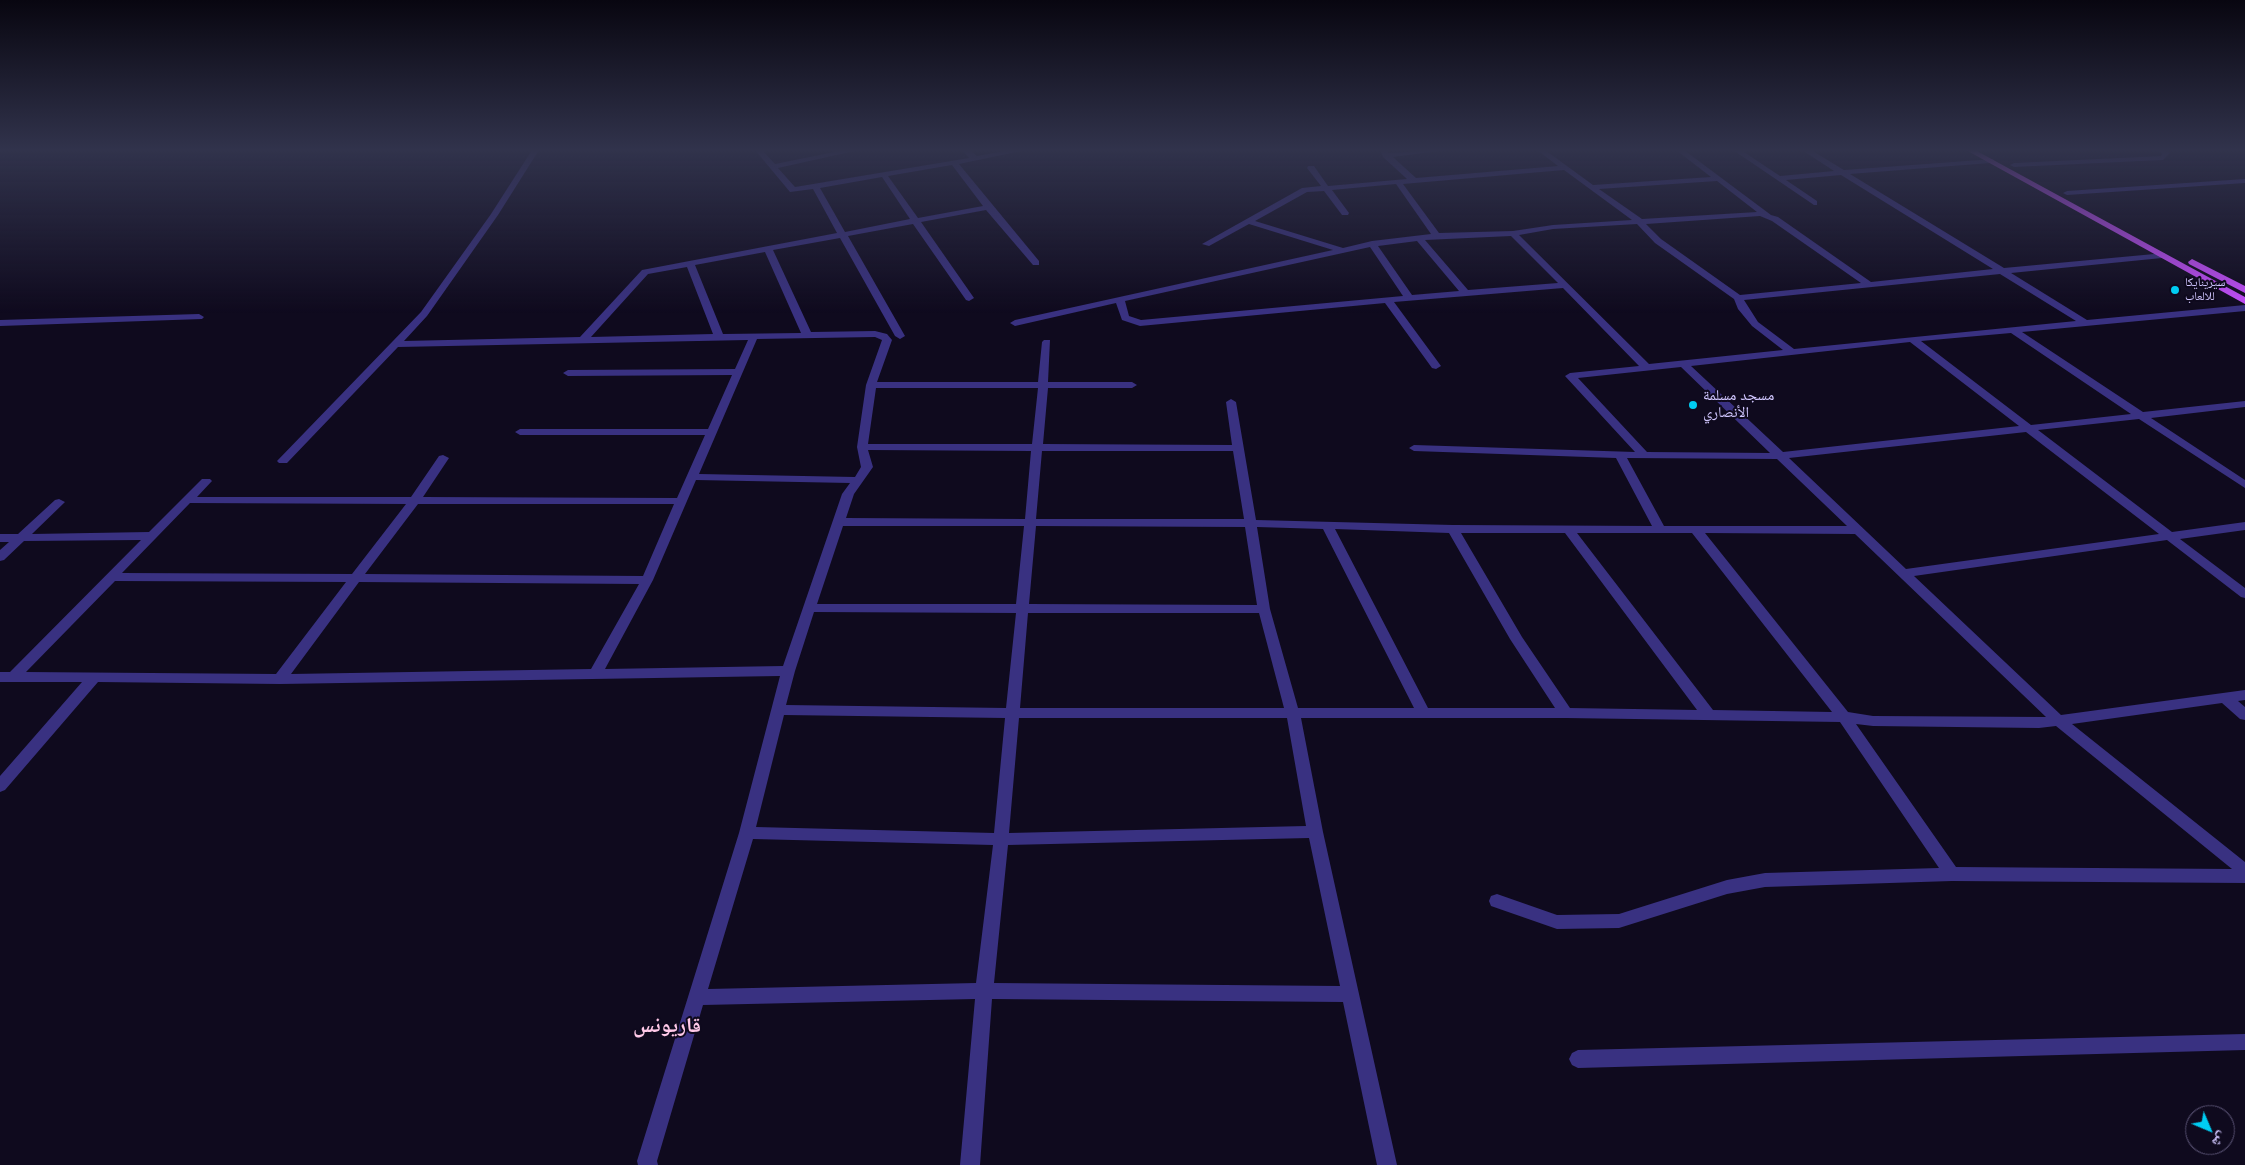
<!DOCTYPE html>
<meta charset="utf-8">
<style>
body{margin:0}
#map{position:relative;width:2245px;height:1165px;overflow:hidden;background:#0f0a1e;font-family:"Open Sans","Noto Naskh Arabic",sans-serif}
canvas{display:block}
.north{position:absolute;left:2185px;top:1105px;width:50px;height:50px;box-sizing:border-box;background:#0f0a1e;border:1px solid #5d5678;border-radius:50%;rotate:135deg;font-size:14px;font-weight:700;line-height:20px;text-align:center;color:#d1c7ff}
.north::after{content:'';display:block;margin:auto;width:18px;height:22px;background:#00ccf2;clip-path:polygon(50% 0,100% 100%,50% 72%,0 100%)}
</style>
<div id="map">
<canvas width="2245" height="1165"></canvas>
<div class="north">ش</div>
</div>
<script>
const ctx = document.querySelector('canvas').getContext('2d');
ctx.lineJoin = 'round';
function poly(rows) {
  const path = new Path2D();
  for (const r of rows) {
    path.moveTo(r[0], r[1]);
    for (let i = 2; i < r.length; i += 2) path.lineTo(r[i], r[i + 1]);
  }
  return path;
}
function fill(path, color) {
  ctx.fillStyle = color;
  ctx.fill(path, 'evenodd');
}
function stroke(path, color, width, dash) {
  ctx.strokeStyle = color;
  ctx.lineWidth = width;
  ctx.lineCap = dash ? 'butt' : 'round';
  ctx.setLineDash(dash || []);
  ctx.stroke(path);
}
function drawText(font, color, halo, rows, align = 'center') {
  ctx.font = font + ' "Open Sans","Noto Naskh Arabic",sans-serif';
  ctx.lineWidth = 4;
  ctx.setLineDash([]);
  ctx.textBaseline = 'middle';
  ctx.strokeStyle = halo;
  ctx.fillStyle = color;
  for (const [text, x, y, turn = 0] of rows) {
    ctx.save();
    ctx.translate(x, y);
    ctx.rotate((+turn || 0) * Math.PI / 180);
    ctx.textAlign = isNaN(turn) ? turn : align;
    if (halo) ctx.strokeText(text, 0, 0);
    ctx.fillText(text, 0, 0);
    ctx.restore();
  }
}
fill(poly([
 [532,150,539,150,498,215,427,316,404,341,580,337,642,270,837,233,813,189,790,192,755,150,762,150,775,164,844,150,859,150,778,168,795,187,969,158,962,150,970,150,977,156,1010,150,1026,150,959,164,1039,261,1039,265,1033,265,986,210,921,222,974,298,969,301,966,300,913,224,848,236,905,336,900,339,895,336,840,238,773,250,811,332,875,331,887,334,892,340,877,382,1038,382,1042,342,1044,340,1050,340,1048,382,1132,382,1137,385,1132,388,1048,388,1043,444,1232,445,1226,402,1231,399,1236,402,1256,520,1453,525,1652,526,1616,458,1414,451,1409,448,1414,445,1635,452,1565,376,1570,373,1639,366,1563,288,1394,302,1441,366,1436,369,1432,368,1385,303,1140,326,1122,320,1116,303,1015,326,1010,323,1015,320,1333,250,1249,224,1209,246,1202,244,1302,188,1321,186,1307,168,1308,166,1314,166,1328,186,1407,179,1383,157,1380,150,1386,150,1389,153,1446,150,1393,157,1416,178,1558,166,1537,150,1545,150,1593,185,1711,177,1676,150,1684,150,1771,215,1778,217,1871,282,1993,269,1841,175,1786,180,1817,201,1817,205,1814,205,1733,150,1741,150,1780,176,1834,171,1802,150,1811,150,1844,170,1993,159,1994,161,1990,163,1850,174,2004,268,2165,253,2165,257,2162,258,2011,273,2087,320,2245,305,2245,311,2022,332,2143,412,2245,401,2245,407,2151,418,2245,480,2245,488,2139,419,2038,430,2172,532,2245,522,2245,530,2180,539,2245,588,2245,598,2241,597,2167,540,1914,576,2061,715,2245,690,2245,700,2238,701,2245,707,2245,720,2240,719,2222,703,2072,724,2245,862,2245,883,1952,881,1765,887,1727,894,1619,928,1557,929,1491,906,1489,901,1491,896,1497,894,1557,915,1619,914,1727,880,1765,873,1939,868,1840,722,1566,718,1301,718,1323,832,1397,1165,1377,1165,1343,1002,992,999,980,1165,960,1165,975,999,703,1005,657,1161,658,1165,638,1165,637,1161,739,833,780,676,280,684,98,682,5,790,0,792,0,776,82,682,0,682,0,672,10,672,141,540,24,541,4,560,0,561,0,550,9,542,0,542,0,534,18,534,55,500,59,499,65,502,32,534,149,532,202,479,210,479,212,481,197,497,411,497,439,456,443,455,449,458,423,497,677,498,705,435,520,435,515,432,520,429,708,429,732,375,568,376,563,373,568,370,735,369,748,340,398,347,287,463,279,463,277,461,421,312,491,214,532,150],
 [952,165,983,206,918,218,888,176,952,165],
 [1564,170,1632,220,1553,225,1513,231,1439,233,1403,184,1564,170],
 [882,177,910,219,845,232,820,188,882,177],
 [1717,181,1757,212,1642,219,1599,189,1717,181],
 [1396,184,1431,234,1372,241,1343,248,1255,221,1307,192,1324,191,1342,215,1348,215,1349,213,1332,190,1396,184],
 [1760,216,1772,221,1861,283,1740,295,1661,239,1646,224,1760,216],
 [1637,224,1655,243,1734,299,1738,309,1752,326,1783,350,1649,364,1519,235,1553,229,1637,224],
 [1511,236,1558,283,1468,290,1425,240,1511,236],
 [1417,241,1459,291,1412,295,1378,246,1417,241],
 [1370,247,1403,296,1141,320,1129,316,1125,301,1370,247],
 [765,252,801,333,723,334,695,265,765,252],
 [687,267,713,334,591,337,648,274,687,267],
 [2000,274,2076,321,1794,349,1758,322,1744,300,2000,274],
 [2011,333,2131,414,2031,425,1921,341,2011,333],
 [875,337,882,340,866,385,857,447,861,467,855,477,699,474,757,339,875,337],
 [1910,342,2019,426,1783,452,1691,366,1910,342],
 [1681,367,1770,453,1647,452,1578,378,1681,367],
 [876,388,1038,388,1032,444,868,444,876,388],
 [2026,432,2159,534,1906,569,1789,458,2026,432],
 [868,450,1031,451,1025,519,846,518,854,494,873,467,868,450],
 [1042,451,1233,451,1244,519,1036,519,1042,451],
 [1627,458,1777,459,1847,526,1664,526,1627,458],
 [696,480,850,483,842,494,783,666,605,669,653,580,696,480],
 [190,503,406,504,352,574,122,573,190,503],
 [418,504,674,504,643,576,365,574,418,504],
 [843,526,1024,526,1016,604,817,604,843,526],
 [1036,526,1245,527,1257,605,1029,604,1036,526],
 [1257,527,1323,529,1414,708,1298,708,1270,609,1257,527],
 [1335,529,1449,533,1510,639,1555,708,1428,708,1335,529],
 [1461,533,1565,533,1697,710,1570,708,1522,637,1461,533],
 [1577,533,1692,533,1832,712,1713,710,1577,533],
 [1705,533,1855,534,2046,717,1873,716,1848,712,1705,533],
 [115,581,346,582,276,674,26,672,115,581],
 [359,582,639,584,591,669,291,674,359,582],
 [814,612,1016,613,1006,708,786,705,795,671,814,612],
 [1028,613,1259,613,1284,708,1020,708,1028,613],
 [784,715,1005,718,994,833,756,827,784,715],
 [1019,718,1287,718,1306,826,1009,833,1019,718],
 [1856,724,1873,726,2039,728,2056,726,2232,869,1956,867,1856,724],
 [1309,838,1340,986,994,983,1008,845,1309,838],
 [753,839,993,845,976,983,708,989,753,839],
 [2158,150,2167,150,2170,153,2163,160,2014,167,2010,165,2014,163,2161,156,2162,154,2158,150],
 [2245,179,2245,183,2067,195,2063,193,2067,191,2245,179],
 [199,314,204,317,202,319,0,326,0,320,199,314],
 [2245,1034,2245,1050,1578,1068,1572,1065,1569,1059,1572,1053,1578,1050,2245,1034]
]), '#393181');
fill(poly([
 [1966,150,1975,150,2245,297,2245,304,1966,150],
 [2192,259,2245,286,2245,293,2189,264,2188,262,2192,259]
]), '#c74eff');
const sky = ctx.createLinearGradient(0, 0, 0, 313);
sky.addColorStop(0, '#080610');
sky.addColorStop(0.48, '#31334c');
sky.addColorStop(1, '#31334c00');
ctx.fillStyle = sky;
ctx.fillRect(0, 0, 2245, 313);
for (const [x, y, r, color] of [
 [2175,290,5,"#00ccf2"],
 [1693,405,5,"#00ccf2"]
]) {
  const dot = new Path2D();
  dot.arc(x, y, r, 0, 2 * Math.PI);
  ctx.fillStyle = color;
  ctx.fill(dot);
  stroke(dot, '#0f0a1e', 2);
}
drawText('12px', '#d1c7ff', '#0f0a1e', [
 ["سيرينايكا",2185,283],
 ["للالعاب",2185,297]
], 'left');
drawText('15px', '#d1c7ff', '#0f0a1e', [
 ["مسجد مسلمة",1703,396],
 ["الأنصاري",1703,413]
], 'left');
drawText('bold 21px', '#ffc9e8', '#0f0a1e', [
 ["قاريونس",667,1026]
]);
</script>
